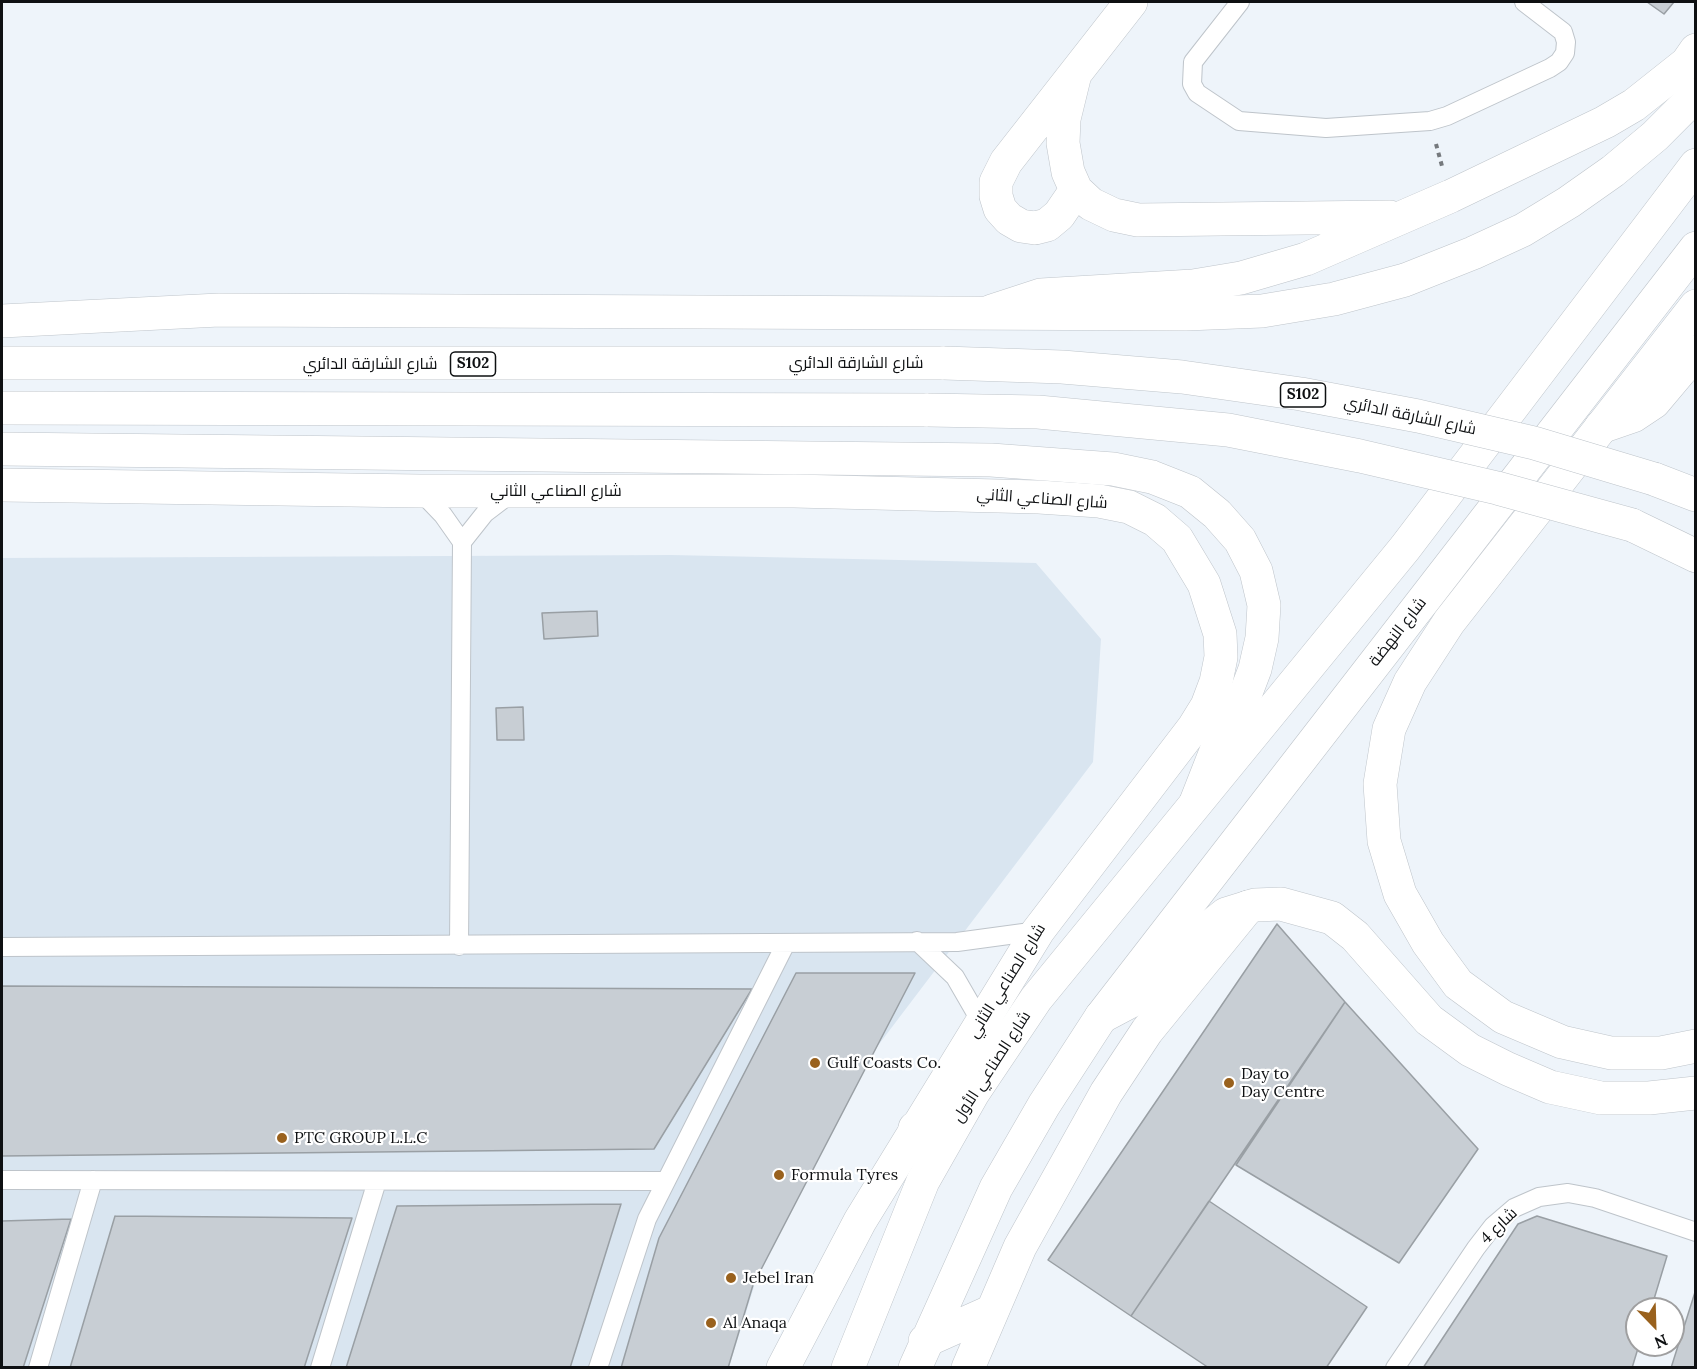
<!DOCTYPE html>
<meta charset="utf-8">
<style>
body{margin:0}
#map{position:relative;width:1697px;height:1369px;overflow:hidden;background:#eef4fa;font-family:Lora,serif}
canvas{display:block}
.frame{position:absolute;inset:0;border:3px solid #0e1012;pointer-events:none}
.north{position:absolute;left:1625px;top:1297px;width:60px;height:60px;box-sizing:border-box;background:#fff;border:2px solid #9f9fa0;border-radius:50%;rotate:157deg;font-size:16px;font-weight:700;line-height:24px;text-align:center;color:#0e1012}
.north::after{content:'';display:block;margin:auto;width:21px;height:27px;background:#99611d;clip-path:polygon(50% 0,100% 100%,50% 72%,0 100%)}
</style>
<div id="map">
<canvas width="1697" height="1369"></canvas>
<div class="frame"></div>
<div class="north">N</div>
</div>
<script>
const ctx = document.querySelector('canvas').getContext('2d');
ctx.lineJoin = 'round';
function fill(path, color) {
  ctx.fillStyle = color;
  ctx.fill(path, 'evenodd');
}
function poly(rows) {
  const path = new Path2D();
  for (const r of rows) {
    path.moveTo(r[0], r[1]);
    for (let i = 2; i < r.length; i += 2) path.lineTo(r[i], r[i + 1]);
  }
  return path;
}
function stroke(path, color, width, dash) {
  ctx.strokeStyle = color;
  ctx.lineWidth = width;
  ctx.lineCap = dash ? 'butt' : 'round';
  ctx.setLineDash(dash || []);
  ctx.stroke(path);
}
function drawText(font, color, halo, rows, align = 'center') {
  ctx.font = font + ' Lora,Cairo,serif';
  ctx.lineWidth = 4.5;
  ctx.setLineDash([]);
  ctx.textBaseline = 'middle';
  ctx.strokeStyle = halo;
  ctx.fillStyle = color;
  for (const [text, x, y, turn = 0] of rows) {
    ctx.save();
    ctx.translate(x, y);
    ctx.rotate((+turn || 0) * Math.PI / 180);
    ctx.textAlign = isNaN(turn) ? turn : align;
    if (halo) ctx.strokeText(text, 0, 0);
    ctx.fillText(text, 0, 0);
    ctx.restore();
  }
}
fill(poly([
 [671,555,1036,563,1101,639,1093,762,795,1155,729,1367,2,1367,2,558]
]), '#d9e5f0');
const building = poly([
 [1647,2,1674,2,1664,14,1647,2],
 [597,611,598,636,544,639,542,613,597,611],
 [523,707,524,740,497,740,496,708,523,707],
 [1277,924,1345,1002,1131,1316,1048,1260,1277,924],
 [796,973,915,973,753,1285,728,1368,621,1368,659,1238,796,973],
 [2,986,752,989,654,1149,2,1156,2,986],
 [1345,1002,1478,1149,1399,1263,1236,1165,1345,1002],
 [1209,1201,1367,1307,1326,1368,1209,1368,1131,1316,1209,1201],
 [621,1204,570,1368,346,1368,397,1206,621,1204],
 [115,1216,352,1218,304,1368,70,1368,115,1216],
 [1537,1216,1667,1256,1651,1309,1637,1309,1637,1345,1639,1345,1632,1368,1423,1368,1518,1224,1537,1216],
 [71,1219,23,1368,2,1368,2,1221,71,1219],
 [1696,1289,1696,1368,1671,1368,1696,1289]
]);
fill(building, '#c8ced4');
stroke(building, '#999fa4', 1.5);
const service = poly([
 [1240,2,1193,62,1192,84,1197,93,1239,121,1326,128,1430,121,1447,116,1550,68,1559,62,1565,53,1566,42,1563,32,1524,2],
 [420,491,443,515,462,542],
 [917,941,955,977,981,1022],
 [459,946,462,542,485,513,510,494],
 [2,947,957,942,1038,931],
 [2,1180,664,1181],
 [38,1368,93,1180],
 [320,1368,377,1181],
 [598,1368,647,1219,786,943],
 [1395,1368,1476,1248,1493,1226,1514,1208,1539,1197,1568,1193,1595,1198,1696,1232]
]);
const minor = poly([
 [1075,74,1064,119,1063,143,1068,172,1076,190,1091,204,1114,215,1138,220,1390,217],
 [1076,190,1059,215,1047,225,1035,228,1021,226,1009,219,1000,209,996,196,996,182,1006,162,1131,2],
 [992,311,1041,295,1193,286,1241,278,1306,259,1451,196,1605,122,1634,105,1687,63,1696,50],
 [1601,427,1633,416,1654,402,1696,352],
 [2,485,420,491,794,491,1039,497,1099,501,1129,507,1155,520,1177,539,1204,584,1220,634,1221,657,1216,682,1207,706,1194,727,1038,931,860,1221,783,1368]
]);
const tertiary = poly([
 [968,1368,1020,1247,1106,1093,1147,1031,1248,907]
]);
const secondary = poly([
 [915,1128,972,1094],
 [925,1341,990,1312],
 [848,1368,923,1181,973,1093,1036,999,1405,548,1696,165],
 [915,1368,996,1188,1044,1105,1101,1017,1696,248]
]);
const primary = poly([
 [1101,1017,1135,999,1182,949,1226,914,1255,905,1281,904,1332,918,1355,936,1429,1020,1470,1050,1508,1069,1550,1087,1601,1098,1649,1098,1696,1093]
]);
const motorway = poly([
 [1696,306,1449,622,1410,682,1389,729,1380,784,1384,841,1400,894,1428,943,1458,984,1503,1017,1562,1042,1611,1053,1661,1053,1696,1046],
 [2,321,219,310,1186,314,1262,311,1334,299,1405,280,1473,253,1523,230,1569,202,1613,171,1655,136,1696,95],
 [2,363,944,363],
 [2,408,928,410],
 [2,449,991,460,1113,469,1152,477,1190,492,1217,514,1240,540,1256,571,1264,605,1262,638,1255,669,1244,698,1216,751,1196,802],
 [1654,479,1696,495],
 [1632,525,1696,556]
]);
stroke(service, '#bec4ca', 20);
stroke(minor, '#bec4ca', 34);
stroke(tertiary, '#bec4ca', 34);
stroke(secondary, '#bec4ca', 34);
stroke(primary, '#bec4ca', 34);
stroke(motorway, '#bec4ca', 34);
stroke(poly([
 [1436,144,1442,166]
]), '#75797d', 4, [4.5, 4.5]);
stroke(service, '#fff', 18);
stroke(minor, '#fff', 33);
stroke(tertiary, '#fff', 33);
stroke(secondary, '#fff', 33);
stroke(primary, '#fff', 33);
stroke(motorway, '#fff', 33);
const motorwayBridge = poly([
 [944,363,1062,367,1182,377,1301,394,1418,416,1534,443,1654,479],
 [928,410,1038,412,1228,430,1360,456,1497,488,1632,525]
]);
stroke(motorwayBridge, '#bec4ca', 34, []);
stroke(motorwayBridge, '#fff', 33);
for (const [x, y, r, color] of [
 [815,1063,6,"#99611d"],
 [1229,1083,6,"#99611d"],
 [282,1138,6,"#99611d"],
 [779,1175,6,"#99611d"],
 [731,1278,6,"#99611d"],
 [711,1323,6,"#99611d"]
]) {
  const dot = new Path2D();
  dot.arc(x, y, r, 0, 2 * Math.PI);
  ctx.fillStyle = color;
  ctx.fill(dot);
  stroke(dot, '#fff', 2);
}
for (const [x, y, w] of [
 [473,364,45],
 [1303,395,45]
]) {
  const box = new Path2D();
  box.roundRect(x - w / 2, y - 12, w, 24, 4.5);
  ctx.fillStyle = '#fff';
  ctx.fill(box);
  stroke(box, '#0e1012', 1.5);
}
drawText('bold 15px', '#0e1012', null, [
 ["S102",473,364],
 ["S102",1303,395]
]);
drawText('16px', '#0e1012', '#fff', [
 ["شارع الشارقة الدائري",856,363],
 ["شارع الشارقة الدائري",370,364],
 ["شارع الشارقة الدائري",1410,416,12],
 ["شارع الصناعي الثاني",556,491],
 ["شارع الصناعي الثاني",1042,499,4],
 ["شارع النهضة",1398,632,-52],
 ["شارع الصناعي الثاني",1007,981,-58],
 ["شارع الصناعي الأول",992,1067,-57],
 ["شارع 4",1499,1226,-44]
]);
drawText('16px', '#0e1012', '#fff', [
 ["Gulf Coasts Co.",827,1063],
 ["Day to",1241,1074],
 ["Day Centre",1241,1092],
 ["PTC GROUP L.L.C",294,1138],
 ["Formula Tyres",791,1175],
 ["Jebel Iran",743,1278],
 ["Al Anaqa",723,1323]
], 'left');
</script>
